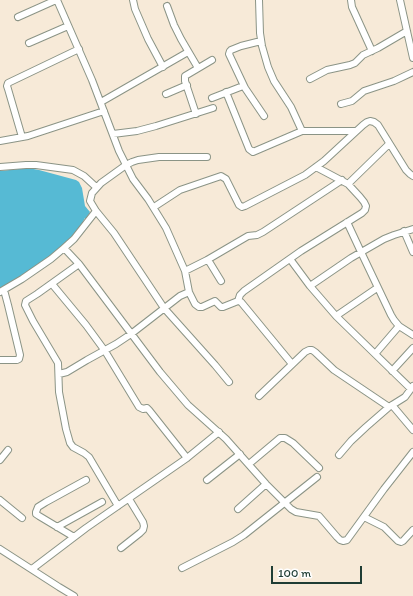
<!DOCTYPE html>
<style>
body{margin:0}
#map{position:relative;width:413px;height:596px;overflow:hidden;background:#f7ead8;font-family:Itim,sans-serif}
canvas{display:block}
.scale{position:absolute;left:271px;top:566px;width:91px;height:18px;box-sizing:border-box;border:2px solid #1f3d34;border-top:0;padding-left:5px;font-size:12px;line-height:14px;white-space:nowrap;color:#1f3d34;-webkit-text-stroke:3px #fff;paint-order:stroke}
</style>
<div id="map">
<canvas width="413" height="596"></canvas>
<div class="scale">100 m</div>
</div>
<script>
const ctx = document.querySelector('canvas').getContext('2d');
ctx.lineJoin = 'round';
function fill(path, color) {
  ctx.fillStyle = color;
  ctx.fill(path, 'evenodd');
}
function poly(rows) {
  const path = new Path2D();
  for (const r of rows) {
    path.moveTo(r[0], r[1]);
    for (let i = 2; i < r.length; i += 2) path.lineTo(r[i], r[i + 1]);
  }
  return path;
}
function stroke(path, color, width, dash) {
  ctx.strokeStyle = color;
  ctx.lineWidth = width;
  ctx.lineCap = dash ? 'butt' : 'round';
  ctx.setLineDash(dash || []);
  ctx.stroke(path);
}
fill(poly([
 [28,168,39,170,76,180,79,182,82,188,85,206,90,212,86,219,85,218,80,227,73,236,59,249,36,267,17,280,0,288,0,171]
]), '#56bad4');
const minor = poly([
 [57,0,92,80,119,151,133,179,148,199,166,228,185,271,189,292,195,304,199,307,202,307,215,301,221,307,223,307,238,301,241,302,292,364],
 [133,0,135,9,148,39,163,67],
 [259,0,260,33,262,46,268,67,274,81,291,107,302,131],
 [351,0,352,7,372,51],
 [400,0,413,58],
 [167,6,174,25,181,39,198,68],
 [18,17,56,0],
 [261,41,241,46,231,50,230,51,229,54,245,88,264,116],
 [29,43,68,26],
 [310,79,327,70,350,65,355,63,363,55,378,48,407,31],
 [226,92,249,149,253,152,302,131,356,131],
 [166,94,187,85],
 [212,98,243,86],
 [101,102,188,52],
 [341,104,352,101,364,91,394,81,413,72],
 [196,114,185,81,185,76,212,60],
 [113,134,137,131,156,126,213,108],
 [22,137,8,89,7,86,8,83,79,49],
 [0,141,28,136,104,111],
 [207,157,159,157,138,160,132,162,126,165,101,183,92,193,90,201,96,211,114,233,164,308,215,365,229,382],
 [0,167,26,165,36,165,73,170,84,176,96,187],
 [348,184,389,144],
 [154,207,180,190,221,176,226,179,239,205,242,207,245,206,305,175,324,161,363,125,367,122,370,121,374,122,378,125,406,170,410,174,413,176],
 [347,222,361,252,391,315,394,320,399,326,413,335],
 [404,231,413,252],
 [64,248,79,264,160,372,188,405,226,439,266,484,291,509,296,512,319,516,337,537,340,540,343,541,347,540,384,489,413,452],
 [290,259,310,286,336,316,411,389],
 [207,260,248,236,257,235,263,232,342,180],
 [79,264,37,294,26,301,25,305,33,321,58,363,59,392,66,429,70,443,73,447,84,453,89,457,118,506],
 [185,271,207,260,210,263,221,281],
 [52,284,86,325,105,351,139,407,143,409,147,408,149,410,187,458],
 [310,286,351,258,384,239,394,235,413,229],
 [0,292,22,279,51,259,64,248,74,239,96,211],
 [238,301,240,295,244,291,301,251,362,213,365,210,366,206,364,202,360,197,348,184,316,167],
 [336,316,377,288],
 [375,354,399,326],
 [0,360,17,360,19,359,20,355,8,305,4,290],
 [392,371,413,348],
 [59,374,67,372,87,360,116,344,131,334,180,296,189,292],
 [259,396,305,352,309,350,312,350,315,352,334,370,389,407],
 [392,405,413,430],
 [339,455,351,441,366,427,389,407,405,397,413,386],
 [0,460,8,450],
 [249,464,280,438,285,438,293,443,319,468],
 [207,480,240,454],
 [0,500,22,518],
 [238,509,266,484],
 [364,517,384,527,398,541,401,542,403,541,413,530],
 [57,527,102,502],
 [74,537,39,516,36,514,36,512,38,507,46,502,86,480],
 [121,548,140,533,143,530,144,526,143,522,129,499],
 [0,549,59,587,74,596],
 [182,568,233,542,244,535,317,477],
 [32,569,86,528,187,458,219,432]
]);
stroke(minor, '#8b9486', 8);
stroke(minor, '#fff', 6);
</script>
